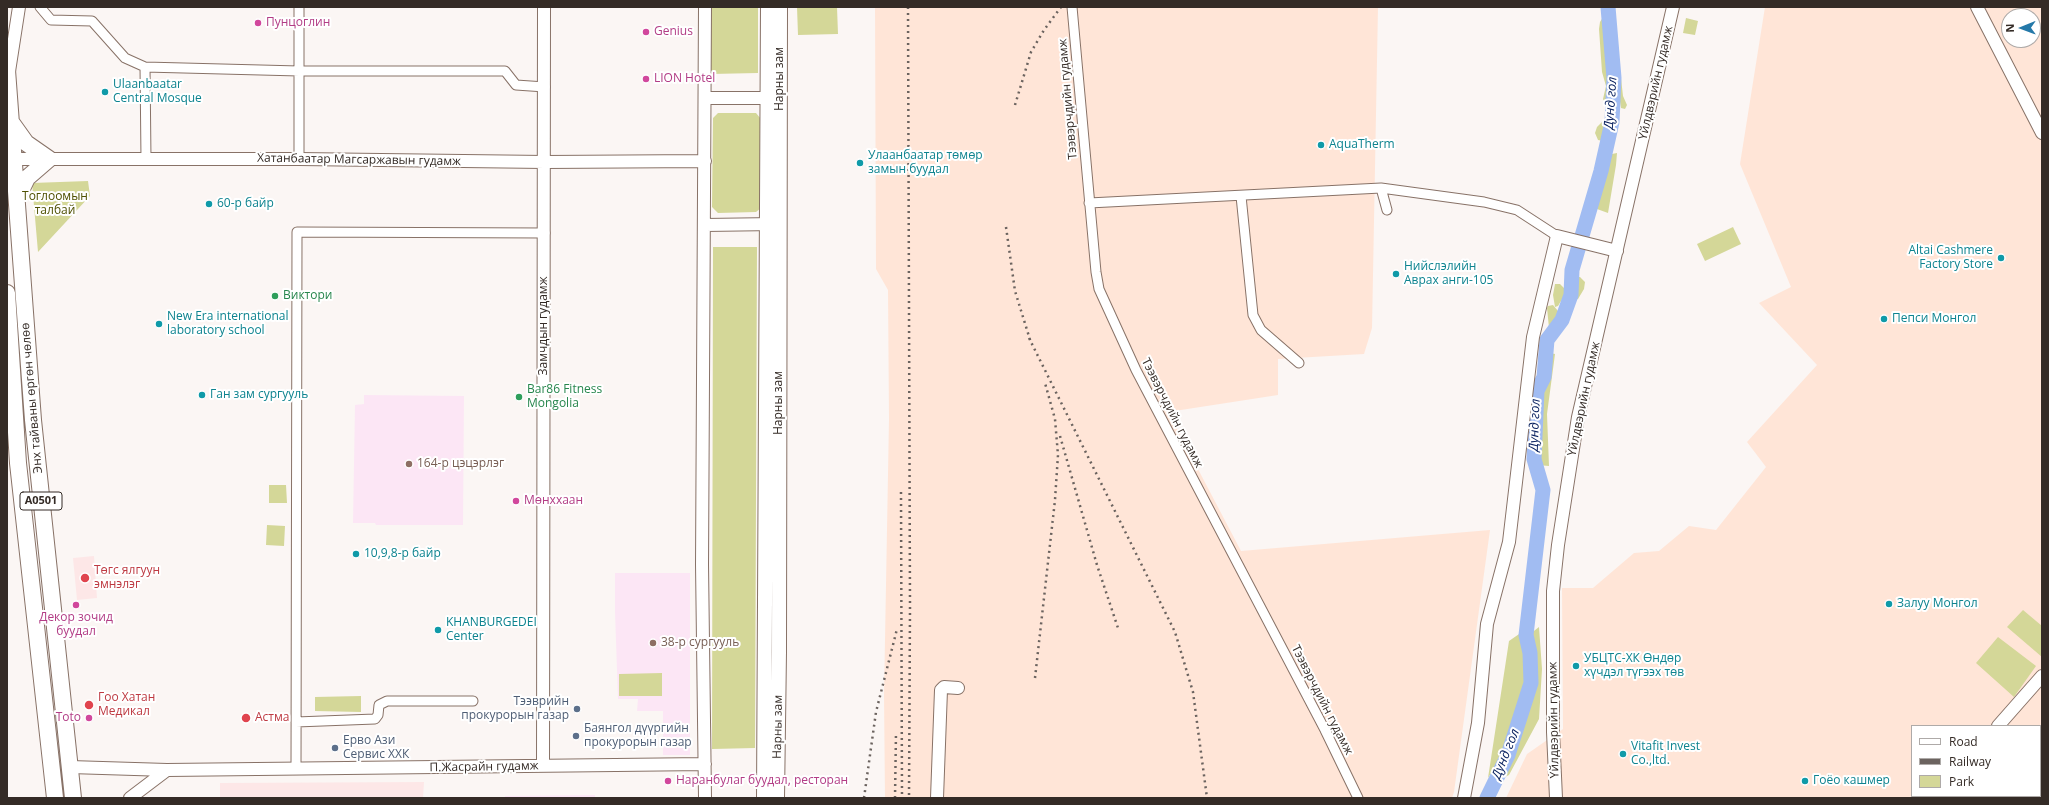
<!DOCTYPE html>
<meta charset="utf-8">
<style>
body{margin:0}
#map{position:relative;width:2049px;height:805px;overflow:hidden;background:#fbf6f4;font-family:"Open Sans",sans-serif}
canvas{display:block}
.frame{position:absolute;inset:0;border:8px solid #342b26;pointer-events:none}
.legend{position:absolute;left:1911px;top:725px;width:130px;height:72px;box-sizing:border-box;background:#fff;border:1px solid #aeaaa8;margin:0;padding:5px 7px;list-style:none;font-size:12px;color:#342b26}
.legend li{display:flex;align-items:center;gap:8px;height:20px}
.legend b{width:20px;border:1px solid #aeaaa8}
.north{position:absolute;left:2001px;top:8px;width:40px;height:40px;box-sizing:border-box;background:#fff;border:1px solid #aeaaa8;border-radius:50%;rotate:269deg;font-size:11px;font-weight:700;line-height:16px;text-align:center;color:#342b26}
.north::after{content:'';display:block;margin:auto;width:14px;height:18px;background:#2579a9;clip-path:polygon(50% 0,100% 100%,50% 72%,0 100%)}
</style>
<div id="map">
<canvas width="2049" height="805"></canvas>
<div class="frame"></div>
<ul class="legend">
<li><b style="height:5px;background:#fff"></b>Road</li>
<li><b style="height:5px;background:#6b635f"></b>Railway</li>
<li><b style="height:11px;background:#d4d798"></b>Park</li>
</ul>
<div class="north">N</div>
</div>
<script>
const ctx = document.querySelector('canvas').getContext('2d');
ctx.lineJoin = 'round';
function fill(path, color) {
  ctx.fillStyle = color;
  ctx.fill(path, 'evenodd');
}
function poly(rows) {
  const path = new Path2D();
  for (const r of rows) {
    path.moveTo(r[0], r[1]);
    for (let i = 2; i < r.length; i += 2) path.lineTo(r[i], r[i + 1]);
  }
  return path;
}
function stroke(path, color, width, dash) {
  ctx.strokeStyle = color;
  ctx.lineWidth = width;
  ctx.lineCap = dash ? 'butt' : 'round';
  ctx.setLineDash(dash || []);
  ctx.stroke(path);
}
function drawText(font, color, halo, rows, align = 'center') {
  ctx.font = font + ' "Open Sans",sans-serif';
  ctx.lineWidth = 4;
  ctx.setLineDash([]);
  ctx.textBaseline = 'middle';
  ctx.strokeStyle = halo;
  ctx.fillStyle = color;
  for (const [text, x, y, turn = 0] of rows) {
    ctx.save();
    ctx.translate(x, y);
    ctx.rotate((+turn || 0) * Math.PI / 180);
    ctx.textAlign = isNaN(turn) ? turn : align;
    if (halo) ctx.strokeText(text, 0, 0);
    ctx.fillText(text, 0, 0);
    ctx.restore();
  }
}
fill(poly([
 [875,7,1378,7,1372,328,1364,354,1278,359,1278,395,1168,412,1241,551,1490,530,1454,792,1452,798,885,798,884,695,889,419,888,290,876,269],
 [1765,7,2042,7,2042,798,1506,798,1527,754,1563,729,1562,588,1593,588,1634,553,1659,551,1689,526,1716,530,1766,467,1747,442,1817,365,1759,303,1791,287,1740,164],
 [2009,16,2033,16,2033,40,2009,40],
 [1912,726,2040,726,2040,796,1912,796]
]), '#ffe5d7');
fill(poly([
 [364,395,464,396,463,525,376,525,375,523,353,523,355,405,364,404],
 [615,573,690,573,690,755,663,755,663,711,637,711,638,699,618,699,615,612],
 [595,795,595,798,505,798,505,796]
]), '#fce6f5');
fill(poly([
 [94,556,97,598,77,600,73,558],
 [424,782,423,798,220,798,220,783]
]), '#fde7e7');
fill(poly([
 [711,7,758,7,758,73,711,74],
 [797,7,837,7,838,34,798,35],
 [1603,17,1606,19,1610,48,1610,108,1606,105,1603,99,1606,86,1602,72,1599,29,1600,22],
 [1686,18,1698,21,1695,35,1683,33],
 [1613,27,1617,42,1623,96,1627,105,1625,109,1621,108,1617,83],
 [718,113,756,113,761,119,761,208,756,212,718,213,712,207,713,118],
 [1605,119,1608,119,1608,123,1605,139,1603,141,1598,140,1595,133,1597,127],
 [1617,153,1616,165,1608,213,1597,209,1603,167,1607,155],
 [88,181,90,196,38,252,32,183],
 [1733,227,1741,244,1705,261,1697,244],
 [713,247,757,247,755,748,712,749],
 [1575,277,1580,277,1585,282,1584,289,1578,299,1575,300,1573,288],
 [1555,284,1560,284,1565,289,1564,296,1558,306,1555,307,1553,295],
 [1553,305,1558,311,1558,317,1552,328,1549,328,1547,308,1548,306],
 [1550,353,1555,354,1547,414,1549,466,1538,465,1538,443,1539,401],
 [269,485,286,485,287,503,269,503],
 [267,525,285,526,284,546,266,545],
 [2023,610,2042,626,2042,657,2007,627],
 [1539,627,1542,669,1539,719,1509,775,1501,779,1511,758,1531,692,1535,665,1530,634],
 [1522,632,1528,667,1526,689,1502,755,1488,778,1509,641],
 [1998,637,2036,666,2014,697,1976,663],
 [662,673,662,696,619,696,619,674],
 [361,696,361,712,315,711,315,697]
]), '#d4d798');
stroke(poly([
 [1487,798,1508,755,1531,683,1530,653,1526,635,1543,490,1534,459,1537,391,1544,377,1547,340,1562,320,1571,295,1572,270,1601,171,1612,122,1614,78,1608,7]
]), '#a1bcf2', 15);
const street = poly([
 [40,7,51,20,92,21,125,58,145,67,299,71,505,71,516,85,545,87],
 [299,7,299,159],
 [1072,7,1096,272,1099,289,1136,370,1325,730,1358,798],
 [145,67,146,159],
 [1381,188,1387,210],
 [1241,196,1253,315,1261,330,1299,363],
 [1089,203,1381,188,1484,202,1517,210,1557,236],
 [296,722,375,719,378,715,379,705,387,701,473,701],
 [296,767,297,232,545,233]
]);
const secondary = poly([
 [705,7,702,564,705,798],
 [1977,7,2042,133],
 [8,78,19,7],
 [705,98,776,98],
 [7,159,299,159,545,162,705,161],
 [705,225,775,224],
 [1998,726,2042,676],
 [543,766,544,7],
 [70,767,167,770,705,764],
 [130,798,167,770],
 [937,798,941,690,944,687,958,688],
 [1464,798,1478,723,1487,624,1509,542,1533,337,1557,236,1617,251],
 [1556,798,1553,732,1553,591,1558,545,1578,417,1673,7],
 [1934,798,1935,796]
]);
const primary = poly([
 [764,798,768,7],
 [777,798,779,652,780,7]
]);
const highway = poly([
 [7,70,33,420,73,798],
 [11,122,26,143,49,159,27,178,17,199],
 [7,293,18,463,55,798]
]);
stroke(street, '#887267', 11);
stroke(secondary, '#887267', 14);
stroke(primary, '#887267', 16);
stroke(highway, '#887267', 18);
stroke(street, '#fff', 9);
stroke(secondary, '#fff', 12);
stroke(primary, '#fff', 14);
stroke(highway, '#fff', 16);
stroke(poly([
 [908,7,910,607,909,798],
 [1015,105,1031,52,1044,30,1061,7],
 [1006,227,1015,291,1031,343],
 [1029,338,1175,632,1193,692,1207,798],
 [1060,436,1097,565,1118,628],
 [901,492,902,798],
 [1035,678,1055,500,1058,455,1055,419,1045,383],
 [2040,737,2042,734],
 [864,798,876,712,897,629],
 [895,798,896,732],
 [1985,798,1987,796]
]), '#6b635f', 2.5, [2, 4]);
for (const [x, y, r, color] of [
 [258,23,4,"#d1479c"],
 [646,32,4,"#d1479c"],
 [646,79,4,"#d1479c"],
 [105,92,4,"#0f9aa8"],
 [1321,145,4,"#0f9aa8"],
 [860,163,4,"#0f9aa8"],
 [209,204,4,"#0f9aa8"],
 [2001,258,4,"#0f9aa8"],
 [1396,274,4,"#0f9aa8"],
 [275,296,4,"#2e9e5b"],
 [1884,319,4,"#0f9aa8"],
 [159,324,4,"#0f9aa8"],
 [202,395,4,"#0f9aa8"],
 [519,397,4,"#2e9e5b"],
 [409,464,4,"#8d6e63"],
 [516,501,4,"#d1479c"],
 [356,554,4,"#0f9aa8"],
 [85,578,5,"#e0444e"],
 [1889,604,4,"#0f9aa8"],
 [76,605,4,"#d1479c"],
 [438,630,4,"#0f9aa8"],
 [653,643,4,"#8d6e63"],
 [1576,666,4,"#0f9aa8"],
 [89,705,5,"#e0444e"],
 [577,709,4,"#5c6f8a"],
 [89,718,4,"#d1479c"],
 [246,718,5,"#e0444e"],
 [576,736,4,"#5c6f8a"],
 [335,748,4,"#5c6f8a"],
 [1623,754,4,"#0f9aa8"],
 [668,781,4,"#d1479c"],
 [1805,781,4,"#0f9aa8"]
]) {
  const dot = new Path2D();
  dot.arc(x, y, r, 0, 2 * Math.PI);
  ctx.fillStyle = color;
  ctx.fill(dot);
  stroke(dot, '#fff', 1.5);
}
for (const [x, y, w] of [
 [41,501,42]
]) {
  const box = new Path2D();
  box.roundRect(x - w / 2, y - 9, w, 18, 3);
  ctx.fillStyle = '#fff';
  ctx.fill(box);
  stroke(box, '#342b26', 1);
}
drawText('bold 11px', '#342b26', null, [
 ["A0501",41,501]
]);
drawText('12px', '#b23c85', '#fff', [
 ["Пунцоглин",266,23],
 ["Genius",654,32],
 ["LION Hotel",654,79],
 ["Мөнххаан",524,501],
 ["Декор зочид",76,618,"center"],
 ["буудал",76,632,"center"],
 ["Toto",81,718,"right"],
 ["Наранбулаг буудал, ресторан",676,781]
], 'left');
drawText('12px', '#342b26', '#fff', [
 ["Нарны зам",780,79,-90],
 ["Yйлдвэрийн гудамж",1656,83,-77],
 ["Тээвэрчдийн гудамж",1068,99,-95],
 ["Хатанбаатар Магсаржавын гудамж",359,160,1],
 ["Замчдын гудамж",544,326,-90],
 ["Энх тайваны өргөн чөлөө",32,398,-95],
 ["Yйлдвэрийн гудамж",1584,399,-78],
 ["Нарны зам",779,403,-90],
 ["Тээвэрчдийн гудамж",1172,413,63],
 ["Тээвэрчдийн гудамж",1322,700,63],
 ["Yйлдвэрийн гудамж",1554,720,-91],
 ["Нарны зам",778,727,-89],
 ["П.Жасрайн гудамж",484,767,-1]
]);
drawText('12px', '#0d838f', '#fff', [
 ["Ulaanbaatar",113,85],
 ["Central Mosque",113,99],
 ["AquaTherm",1329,145],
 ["Улаанбаатар төмөр",868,156],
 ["замын буудал",868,170],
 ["60-р байр",217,204],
 ["Altai Cashmere",1993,251,"right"],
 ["Factory Store",1993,265,"right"],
 ["Нийслэлийн",1404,267],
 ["Аврах анги-105",1404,281],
 ["New Era international",167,317],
 ["laboratory school",167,331],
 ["Пепси Монгол",1892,319],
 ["Ган зам сургууль",210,395],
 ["10,9,8-р байр",364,554],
 ["Залуу Монгол",1897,604],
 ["KHANBURGEDEI",446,623],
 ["Center",446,637],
 ["УБЦТС-ХК Өндөр",1584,659],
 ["хүчдэл түгээх төв",1584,673],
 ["Vitafit Invest",1631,747],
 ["Co.,ltd.",1631,761],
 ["Гоёо кашмер",1813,781]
], 'left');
drawText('12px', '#4f5002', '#fff', [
 ["Тоглоомын",55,197],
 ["талбай",55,211]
]);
drawText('12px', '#27864d', '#fff', [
 ["Виктори",283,296],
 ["Bar86 Fitness",527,390],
 ["Mongolia",527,404]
], 'left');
drawText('12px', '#785e54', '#fff', [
 ["164-р цэцэрлэг",417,464],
 ["38-р сургууль",661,643]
], 'left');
drawText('12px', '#be3a42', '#fff', [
 ["Төгс ялгуун",94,571],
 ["эмнэлэг",94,585],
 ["Гоо Хатан",98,698],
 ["Медикал",98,712],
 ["Астма",255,718]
], 'left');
drawText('12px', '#4e5e75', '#fff', [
 ["Тээврийн",569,702,"right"],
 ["прокурорын газар",569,716,"right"],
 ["Баянгол дүүргийн",584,729],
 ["прокурорын газар",584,743],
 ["Ерво Ази",343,741],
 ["Сервис ХХК",343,755]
], 'left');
drawText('italic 13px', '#0c2461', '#fff', [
 ["Дунд гол",1611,103,-86],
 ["Дунд гол",1535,425,-88],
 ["Дунд гол",1506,754,-68]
]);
</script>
